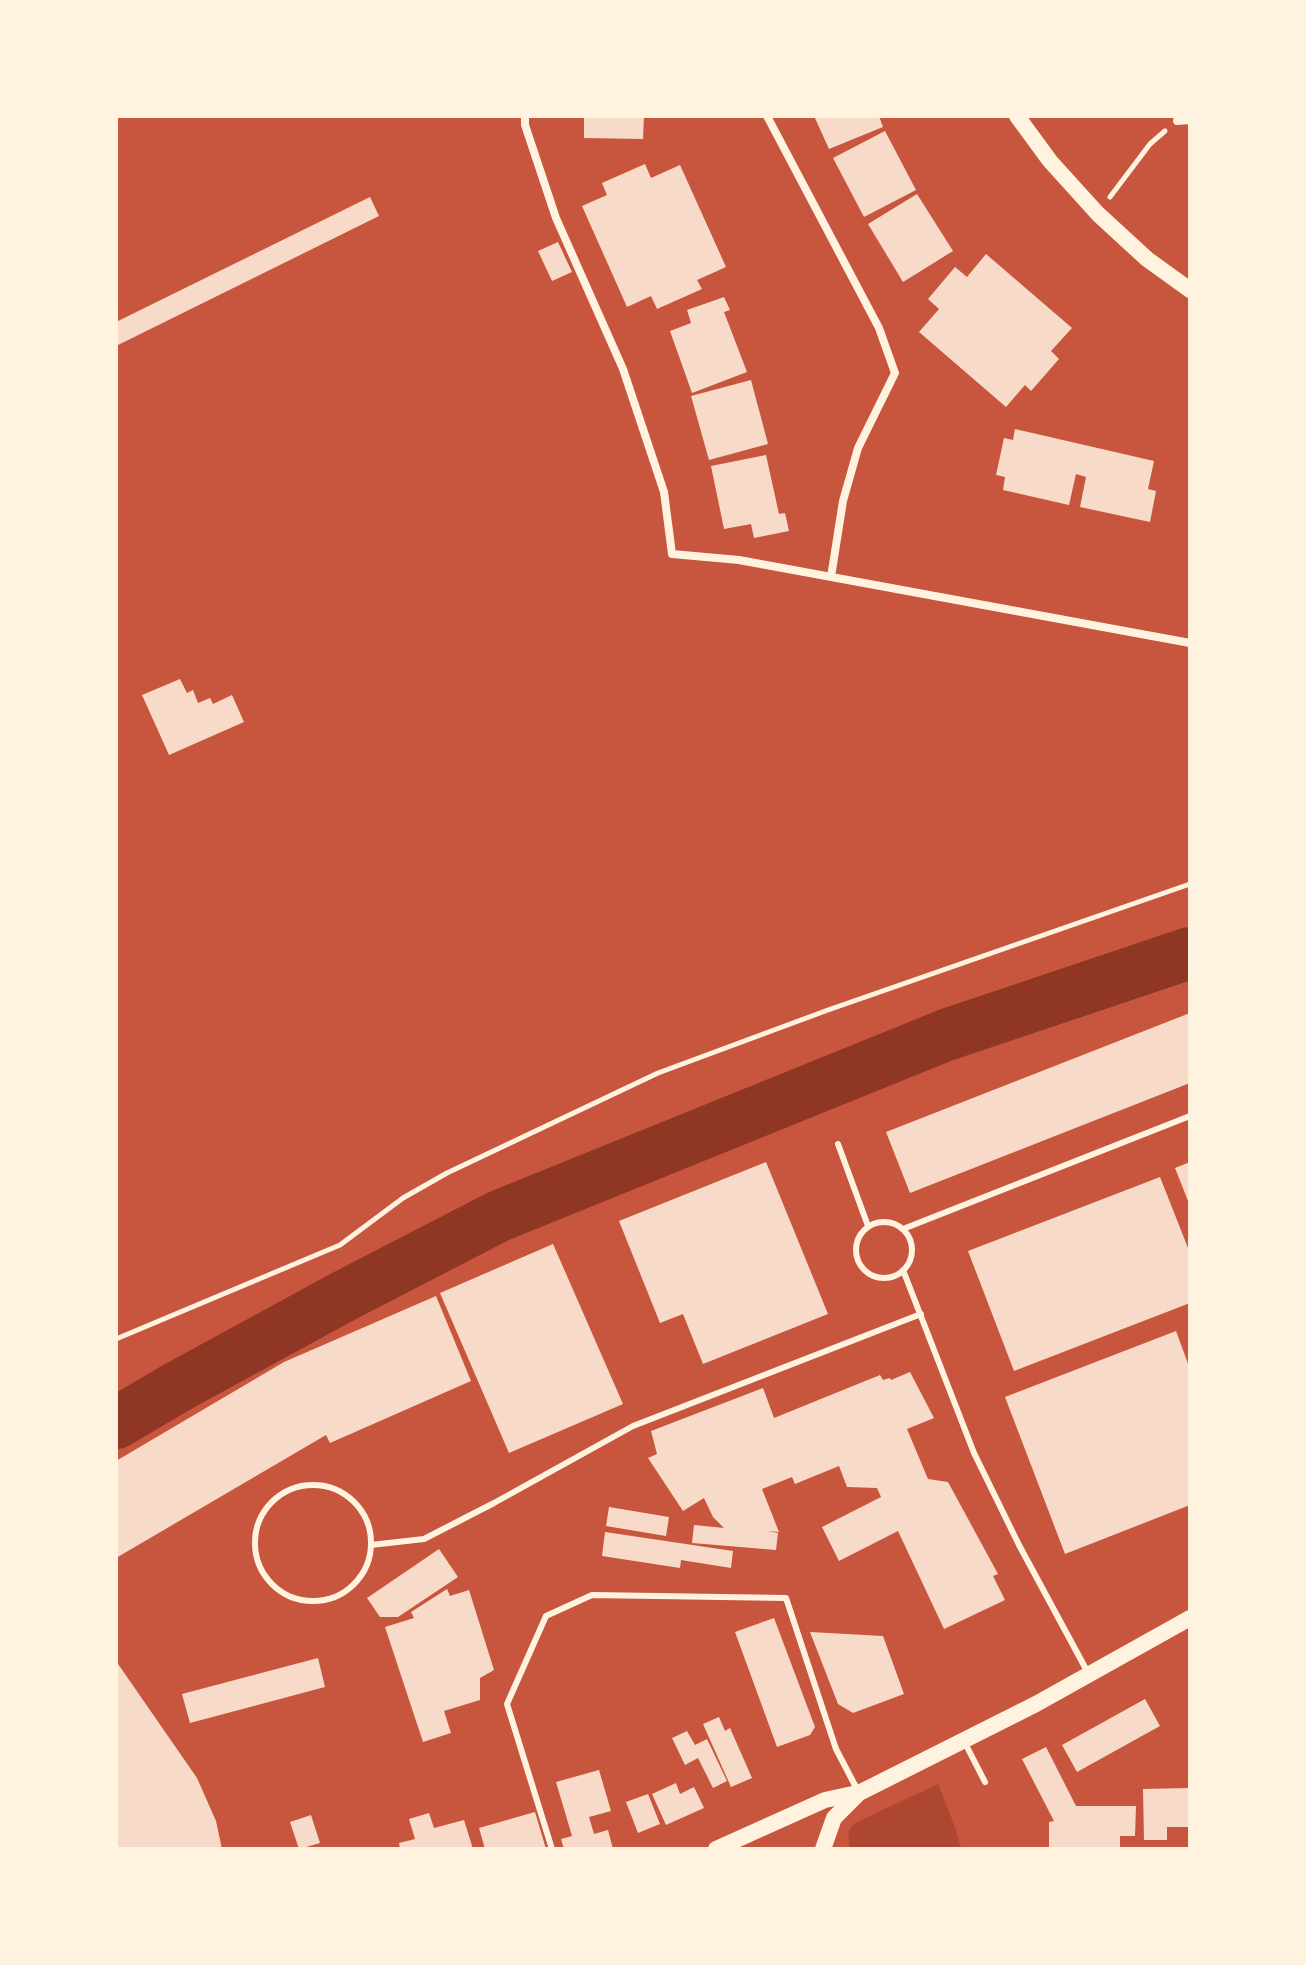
<!DOCTYPE html>
<style>
body{margin:0}
#map{position:relative;width:1306px;height:1965px;overflow:hidden;background:#c8553d;font-family:Georgia,serif}
canvas{display:block}
.frame{position:absolute;inset:0;border:118px solid #fff3e0;pointer-events:none}
</style>
<div id="map">
<canvas width="1306" height="1965"></canvas>
<div class="frame"></div>
</div>
<script>
const ctx = document.querySelector('canvas').getContext('2d');
ctx.lineJoin = 'round';
function fill(path, color) {
  ctx.fillStyle = color;
  ctx.fill(path, 'evenodd');
}
function poly(rows) {
  const path = new Path2D();
  for (const r of rows) {
    if (r.length === 3) {
      path.moveTo(r[0] + r[2], r[1]);
      path.arc(r[0], r[1], r[2], 0, 2 * Math.PI);
      continue;
    }
    path.moveTo(r[0], r[1]);
    for (let i = 2; i < r.length; i += 2) path.lineTo(r[i], r[i + 1]);
  }
  return path;
}
function stroke(path, color, width, dash) {
  ctx.strokeStyle = color;
  ctx.lineWidth = width;
  ctx.lineCap = dash ? 'butt' : 'round';
  ctx.setLineDash(dash || []);
  ctx.stroke(path);
}
fill(poly([
 [938,1784,955,1827,961,1849,850,1849,848,1832,855,1823]
]), '#ae4732');
stroke(poly([
 [116,1423,179,1386,346,1295,499,1216,946,1035,1190,953]
]), '#8f3625', 52);
fill(poly([
 [584,116,644,116,643,139,584,138],
 [814,116,879,116,883,127,829,149],
 [885,131,916,190,864,217,833,158],
 [645,164,651,178,680,165,726,267,697,280,702,289,657,309,651,296,627,307,582,206,607,195,602,183],
 [917,194,953,251,903,282,868,224],
 [370,197,379,216,116,346,116,322],
 [558,242,572,272,552,281,538,251],
 [986,254,1072,328,1051,351,1059,359,1031,391,1025,385,1006,407,919,332,939,309,928,299,955,267,967,277],
 [724,297,730,310,724,312,747,372,692,393,670,331,691,323,687,310],
 [751,380,768,444,709,460,691,396],
 [1015,429,1154,461,1148,489,1156,491,1150,522,1080,507,1086,477,1076,474,1069,505,1003,490,1005,477,996,475,1004,438,1013,440],
 [766,455,779,514,785,513,789,531,754,538,751,524,724,529,711,466],
 [180,679,187,693,193,690,198,703,210,698,213,704,232,695,244,722,169,755,142,695],
 [1190,1013,1190,1083,910,1193,886,1132],
 [766,1162,828,1314,703,1364,683,1314,660,1323,619,1221],
 [1190,1162,1190,1206,1175,1168],
 [1160,1177,1190,1253,1190,1303,1014,1371,968,1251],
 [553,1244,623,1404,509,1453,440,1293],
 [436,1296,471,1381,330,1443,326,1435,116,1558,116,1461,284,1362],
 [1176,1331,1190,1369,1190,1505,1065,1554,1005,1397],
 [910,1372,934,1418,907,1429,928,1479,948,1482,998,1574,993,1576,1005,1600,944,1629,898,1531,839,1561,822,1527,881,1497,877,1488,847,1487,839,1466,795,1484,792,1477,762,1489,779,1532,767,1531,778,1533,776,1550,692,1543,694,1525,724,1528,713,1517,704,1498,683,1511,648,1458,657,1454,651,1431,763,1388,774,1418,880,1375,883,1380,890,1378,891,1380],
 [609,1507,669,1517,666,1536,606,1526],
 [605,1532,733,1551,731,1568,681,1560,680,1568,602,1556],
 [439,1549,458,1577,398,1617,380,1617,367,1598],
 [447,1589,450,1596,469,1590,494,1670,480,1678,480,1700,444,1711,451,1733,423,1742,385,1627,414,1618,411,1612],
 [774,1618,815,1727,810,1735,777,1747,735,1632],
 [810,1632,883,1636,904,1694,853,1713,838,1704],
 [318,1658,325,1687,190,1723,182,1694],
 [116,1661,197,1778,216,1821,222,1849,116,1849],
 [1145,1699,1160,1726,1077,1772,1062,1745],
 [719,1717,725,1731,730,1728,752,1778,731,1787,703,1724],
 [687,1731,695,1745,707,1739,727,1781,713,1788,698,1758,685,1765,672,1738],
 [1046,1747,1076,1806,1136,1806,1135,1836,1120,1836,1120,1849,1049,1849,1049,1822,1054,1821,1022,1759],
 [599,1770,611,1811,589,1817,594,1834,608,1830,613,1849,564,1849,561,1839,572,1836,556,1782],
 [676,1783,680,1794,694,1787,704,1808,666,1825,652,1794],
 [1190,1788,1190,1827,1167,1827,1167,1840,1144,1840,1143,1789],
 [648,1794,660,1824,638,1833,626,1802],
 [535,1812,546,1849,485,1849,479,1828],
 [429,1813,434,1828,464,1820,473,1849,400,1849,399,1843,415,1839,409,1819],
 [311,1815,320,1843,299,1849,290,1822]
]), '#f7dbc8');
stroke(poly([
 [1110,197,1150,144,1165,131],
 [116,1339,340,1245,403,1198,447,1173,658,1073,828,1010,1190,884]
]), '#fff3e0', 5);
stroke(poly([
 [838,1144,868,1226],
 [884,1250,28],
 [903,1229,1190,1116],
 [903,1270,974,1453,1019,1545,1087,1671],
 [313,1543,58],
 [371,1545,424,1539,494,1503,633,1426,921,1314],
 [965,1743,985,1782],
 [552,1849,507,1704,546,1616,592,1595,786,1598,836,1749,858,1791]
]), '#fff3e0', 6);
stroke(poly([
 [525,116,525,125,556,218,623,369,664,492,672,554,739,560,1190,643],
 [767,116,879,328,895,373,858,448,843,501,831,577],
 [1177,121,1190,120]
]), '#fff3e0', 8);
stroke(poly([
 [1017,116,1050,161,1098,214,1147,259,1190,290],
 [716,1849,825,1800,857,1793],
 [823,1849,834,1818,859,1793,1036,1704,1190,1618]
]), '#fff3e0', 16);
</script>
